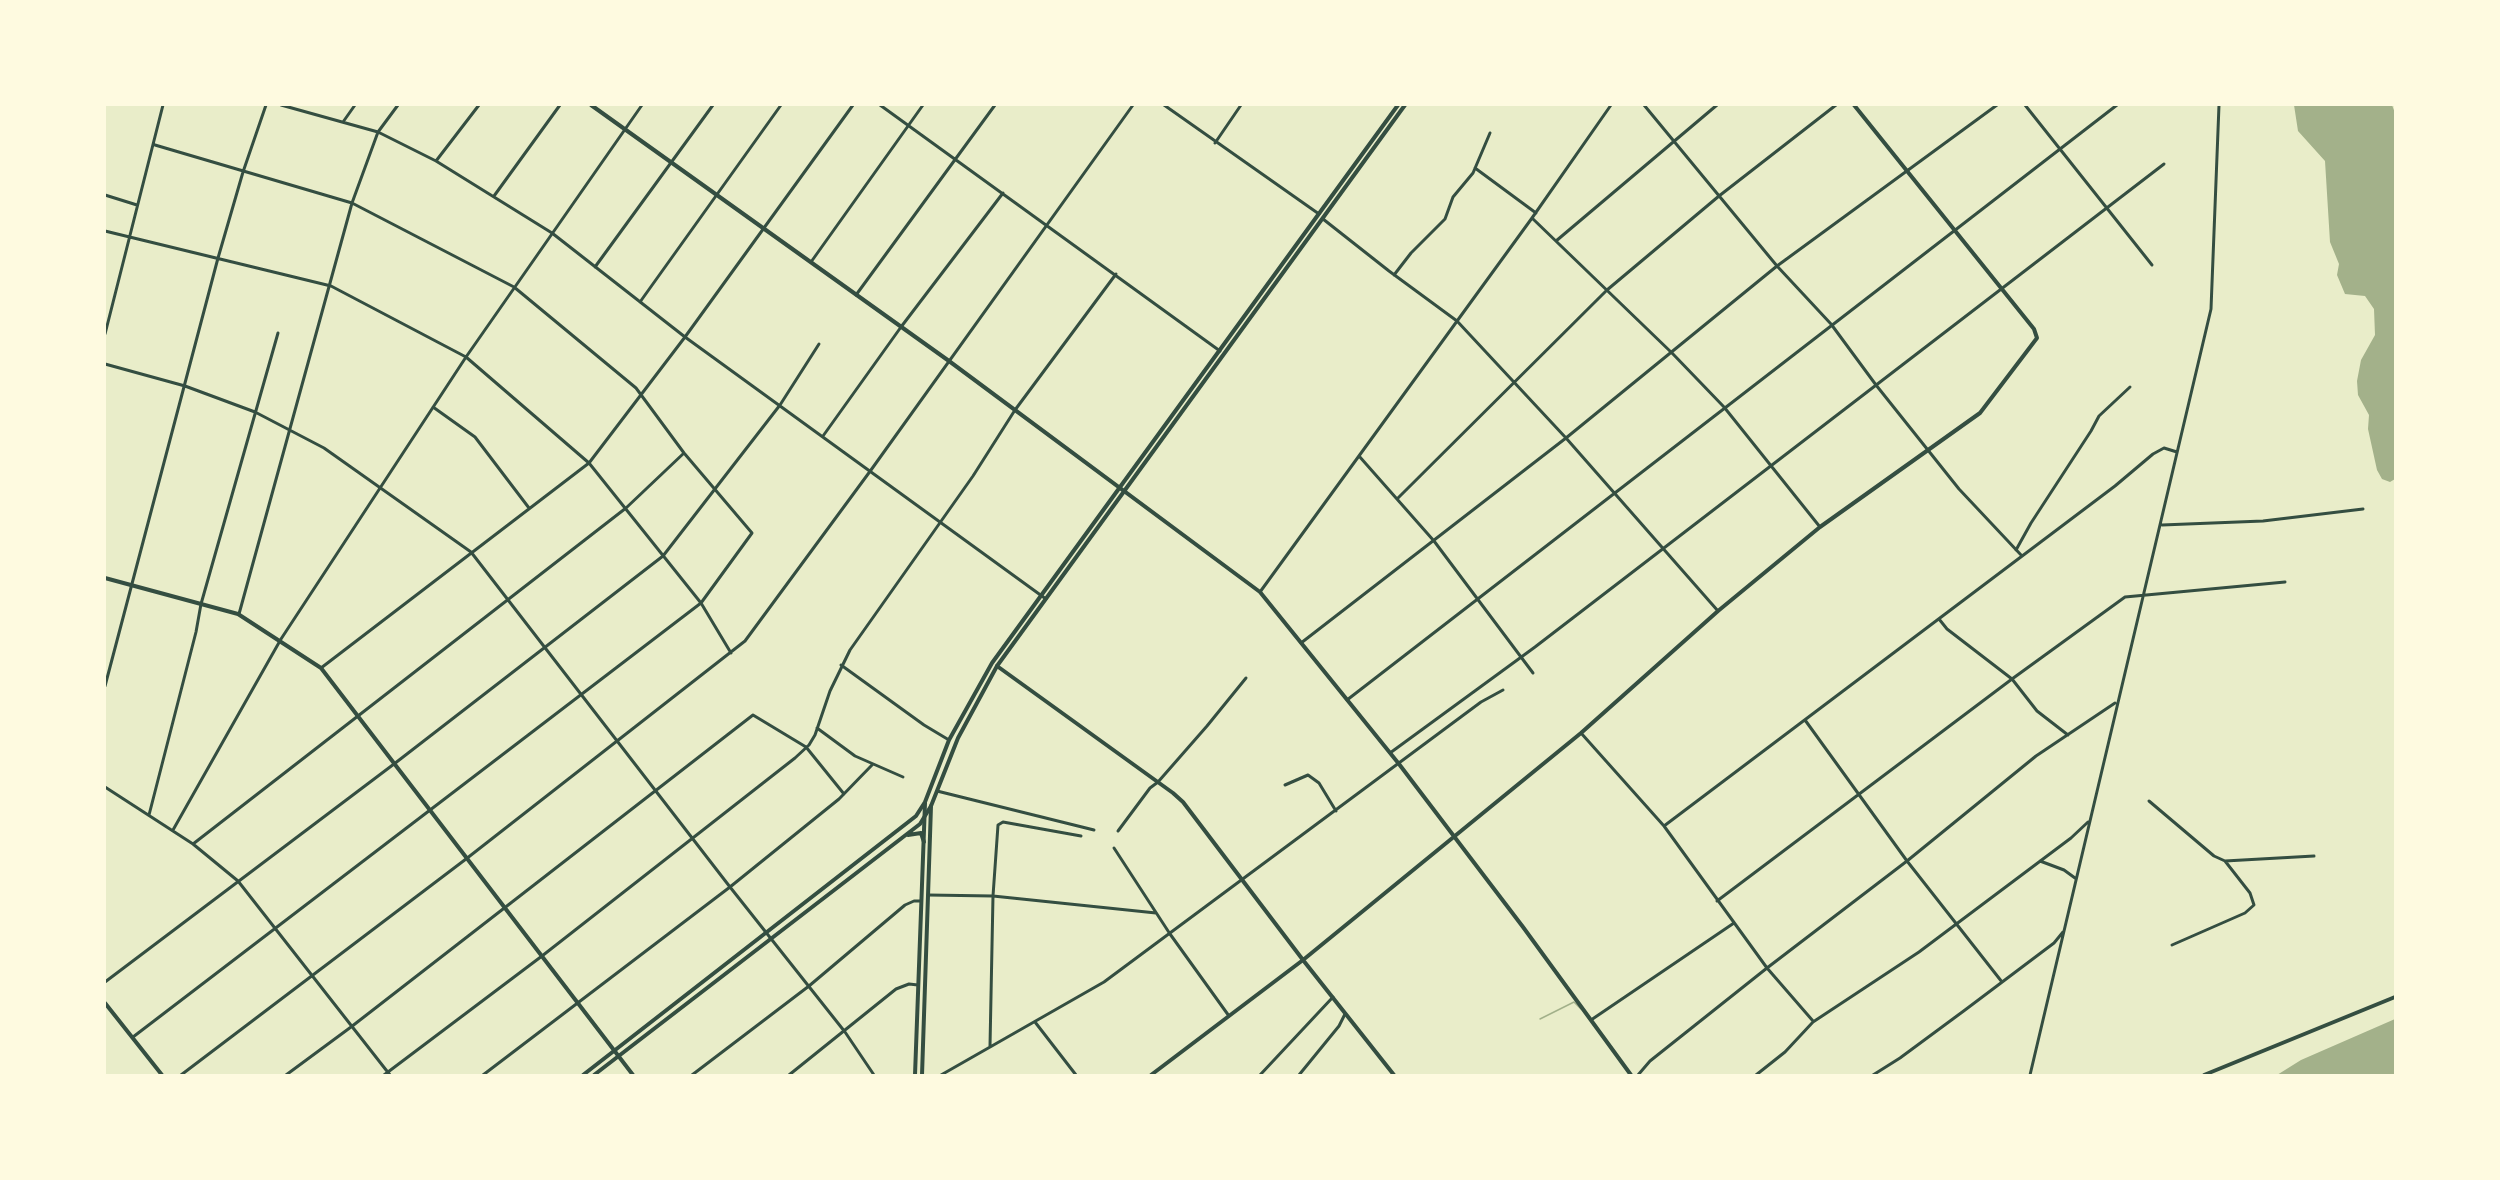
<!DOCTYPE html>
<style>
body{margin:0}
#map{position:relative;width:2500px;height:1180px;overflow:hidden;background:#e9edc9;font-family:"Libre Baskerville",serif}
canvas{display:block}
.frame{position:absolute;inset:0;border:106px solid #fefae0;pointer-events:none}
</style>
<div id="map">
<canvas width="2500" height="1180"></canvas>
<div class="frame"></div>
</div>
<script>
const ctx = document.querySelector('canvas').getContext('2d');
ctx.lineJoin = 'round';
function fill(path, color) {
  ctx.fillStyle = color;
  ctx.fill(path, 'evenodd');
}
function poly(rows) {
  const path = new Path2D();
  for (const r of rows) {
    path.moveTo(r[0], r[1]);
    for (let i = 2; i < r.length; i += 2) path.lineTo(r[i], r[i + 1]);
  }
  return path;
}
function stroke(path, color, width, dash) {
  ctx.strokeStyle = color;
  ctx.lineWidth = width;
  ctx.lineCap = dash ? 'butt' : 'round';
  ctx.setLineDash(dash || []);
  ctx.stroke(path);
}
fill(poly([
 [2294,105,2392,105,2395,113,2395,479,2390,482,2382,479,2377,470,2368,429,2369,415,2358,395,2357,381,2361,360,2375,335,2374,309,2365,296,2345,294,2337,275,2339,264,2330,242,2325,161,2298,131],
 [2395,1019,2395,1075,2277,1075,2301,1060]
]), '#a3b18a');
stroke(poly([
 [1540,1019,1574,1002,1581,1009]
]), '#a3b18a', 1.5);
stroke(poly([
 [281,105,378,132,436,161,552,233,685,337,1046,599],
 [880,105,1220,351],
 [1164,105,1319,214],
 [1644,105,1777,266,1831,324,1876,385,1959,489,2022,556],
 [2025,105,2152,265],
 [343,122,355,105],
 [1215,143,1241,105],
 [436,161,479,105],
 [1475,168,1536,213],
 [105,195,137,205],
 [494,196,560,105],
 [1532,218,1672,353,1724,407,1820,527],
 [1323,219,1389,271,1457,321,1566,438,1718,611],
 [105,231,331,286,466,357,589,463,701,603,731,653],
 [1556,241,1717,105],
 [811,262,923,105],
 [595,267,713,105],
 [1394,275,1411,253,1445,219,1453,197,1473,173,1490,133],
 [856,295,995,105],
 [640,302,781,105],
 [105,334,163,105],
 [105,364,185,386,255,412,324,448,471,552,730,887,845,1032,874,1075],
 [433,407,475,437,529,508],
 [823,436,901,327,1003,193],
 [1359,456,1434,541,1533,673],
 [1397,499,1607,290,1719,196,1836,105],
 [2162,525,2263,521,2363,509],
 [2016,550,2031,523,2091,431,2099,416,2130,387],
 [1260,592,1532,218,1611,105],
 [239,614,352,203,378,132,398,105],
 [1939,619,1947,629,2012,679,2037,711,2068,735],
 [1301,643,1566,438,1777,266,1997,105],
 [841,665,924,725,949,740],
 [321,668,589,463,685,337,853,105],
 [105,686,218,258,243,172,266,105],
 [1347,700,2117,105],
 [1805,720,1907,861,2002,982],
 [817,728,855,756,903,777],
 [1581,733,1664,826,1767,968,1813,1021],
 [1390,753,1535,647,2164,164],
 [1285,785,1308,775,1319,783,1336,811],
 [105,787,193,844,238,881,390,1075],
 [937,791,1094,830],
 [2149,801,2214,856,2225,861,2314,856],
 [149,815,196,632,201,604,278,333],
 [1664,826,2115,486,2153,454,2164,448,2177,452],
 [173,830,281,639,466,357,642,105],
 [1118,831,1150,788,1158,782,1207,726,1246,678],
 [193,844,626,508,684,453],
 [1114,848,1170,934,1229,1016],
 [2040,861,2064,870,2075,878],
 [928,895,993,896,1156,913],
 [1717,901,2012,679,2125,597,2285,582],
 [2172,945,2245,913,2254,905,2250,893,2225,861],
 [105,982,394,764,663,556,780,405,819,344],
 [1591,1020,1734,923],
 [1035,1022,1076,1075],
 [133,1037,701,603,752,533,684,453,636,388,514,287,352,203,155,145],
 [990,1046,993,896,998,825,1003,822,1081,836],
 [181,1075,466,859,745,641,871,470,1133,105],
 [286,1075,351,1027,753,715,806,747,844,794],
 [384,1075,542,956,795,758,809,745,815,735,830,691,850,650,973,476,1015,410,1116,274],
 [483,1075,730,887,839,799,872,765],
 [692,1075,809,986,905,905,914,901,921,901],
 [789,1075,896,989,909,984,918,985],
 [941,1075,1104,982,1481,702,1503,690],
 [1260,1075,1333,997],
 [1299,1075,1339,1026,1345,1014],
 [1638,1075,1650,1061,1767,968,1907,861,2036,756,2115,703],
 [1756,1075,1785,1052,1813,1022,1919,952,2071,838,2088,822],
 [1873,1075,1900,1058,1965,1010,2054,943,2063,932],
 [2030,1075,2211,309,2219,105]
]), '#344e41', 3);
stroke(poly([
 [591,105,949,361,1260,592,1399,764,1523,927,1631,1075],
 [105,578,238,614,321,668,633,1075],
 [997,666,1173,793,1183,802,1303,960,1394,1075],
 [915,1075,925,803],
 [922,1075,931,806],
 [1151,1075,1303,960,1581,733,1718,611,1820,527,1980,413,2037,338,2034,329,1854,105],
 [2204,1075,2395,997]
]), '#344e41', 4);
stroke(poly([
 [908,835,921,833,924,842],
 [105,1003,162,1075],
 [583,1075,916,816,925,802,949,740,992,663,1398,105],
 [594,1075,920,824,931,806,958,738,997,666,1405,105]
]), '#344e41', 4);
</script>
